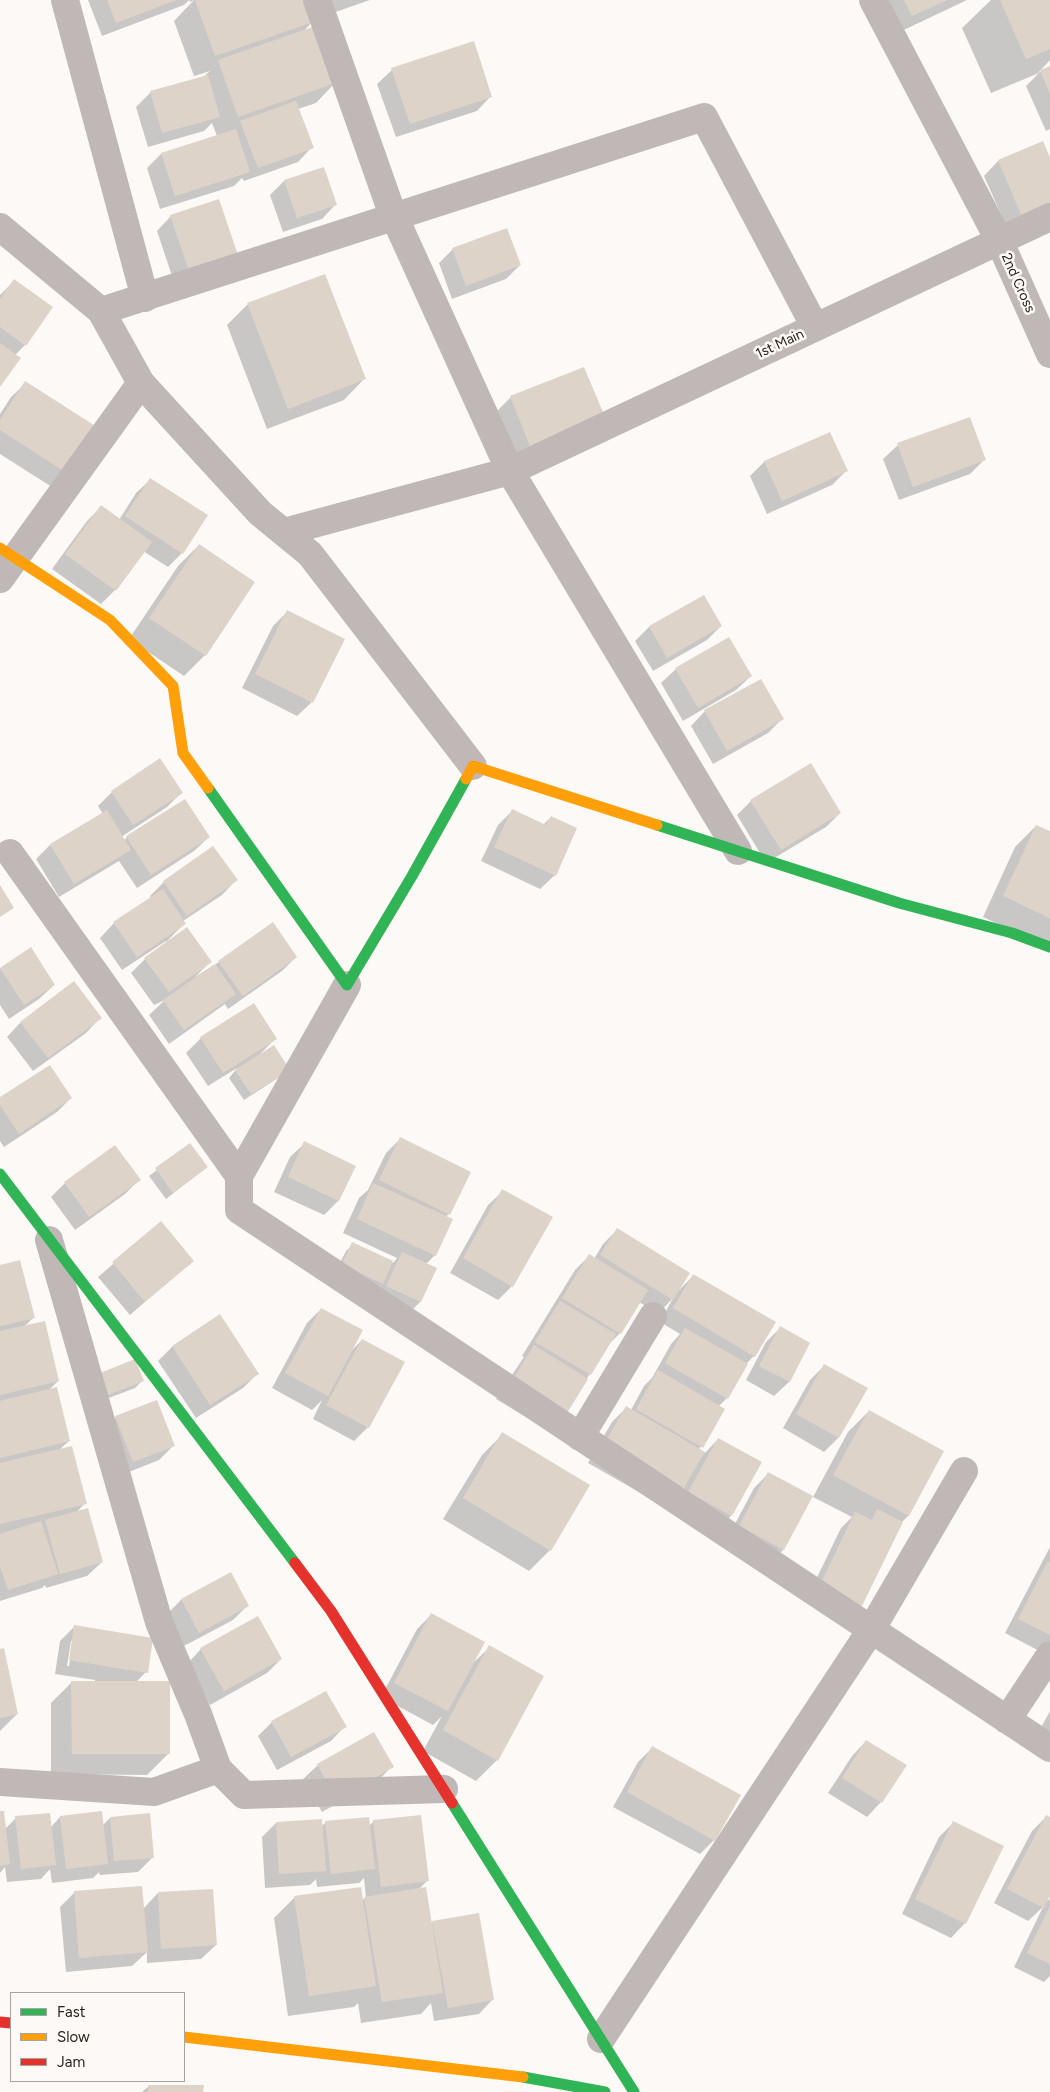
<!DOCTYPE html>
<style>
body{margin:0}
#map{position:relative;width:1050px;height:2092px;overflow:hidden;background:#fcf9f7;font-family:Figtree,sans-serif}
canvas{display:block}
.legend{position:absolute;left:10px;top:1992px;width:175px;height:90px;box-sizing:border-box;background:#fdf9f6;border:1px solid #a8a39f;margin:0;padding:6px 9px;list-style:none;font-size:15px;color:#29221c}
.legend li{display:flex;align-items:center;gap:10px;height:25px}
.legend b{width:25px;border:1px solid #a8a39f}
</style>
<div id="map">
<canvas width="1050" height="2092"></canvas>
<ul class="legend">
<li><b style="height:6px;background:#30b455"></b>Fast</li>
<li><b style="height:6px;background:#ff9f0a"></b>Slow</li>
<li><b style="height:6px;background:#e5322d"></b>Jam</li>
</ul>
</div>
<script>
const ctx = document.querySelector('canvas').getContext('2d');
ctx.lineJoin = 'round';
function fill(path, color) {
  ctx.fillStyle = color;
  ctx.fill(path, 'evenodd');
}
function poly(rows) {
  const path = new Path2D();
  for (const r of rows) {
    path.moveTo(r[0], r[1]);
    for (let i = 2; i < r.length; i += 2) path.lineTo(r[i], r[i + 1]);
  }
  return path;
}
function stroke(path, color, width, dash) {
  ctx.strokeStyle = color;
  ctx.lineWidth = width;
  ctx.lineCap = dash ? 'butt' : 'round';
  ctx.setLineDash(dash || []);
  ctx.stroke(path);
}
function drawText(font, color, halo, rows, align = 'center') {
  ctx.font = font + ' Figtree,sans-serif';
  ctx.lineWidth = 5;
  ctx.setLineDash([]);
  ctx.textBaseline = 'middle';
  ctx.strokeStyle = halo;
  ctx.fillStyle = color;
  for (const [text, x, y, turn = 0] of rows) {
    ctx.save();
    ctx.translate(x, y);
    ctx.rotate((+turn || 0) * Math.PI / 180);
    ctx.textAlign = isNaN(turn) ? turn : align;
    if (halo) ctx.strokeText(text, 0, 0);
    ctx.fillText(text, 0, 0);
    ctx.restore();
  }
}
fill(poly([
 [88,0,307,0,314,20,303,32,336,82,316,103,298,109,312,147,298,162,244,181,242,178,234,186,160,209,147,168,161,154,217,136,212,123,204,131,148,147,136,107,151,92,202,78,210,71,194,76,174,21,194,0,190,2,189,0,184,5,102,36],
 [319,0,370,0,324,16],
 [873,0,967,0,891,36],
 [991,0,1050,0,1050,60,1038,73,1050,67,1050,129,1046,131,1026,86,1039,73,991,93,962,28],
 [392,70,491,96,477,111,396,137,377,84],
 [1042,143,1050,161,1050,213,1008,230,984,176,998,161],
 [323,168,336,204,322,219,283,232,270,195,284,181],
 [171,216,237,255,175,285,157,231],
 [453,249,520,265,506,279,452,299,439,263],
 [14,281,25,345,15,355,0,385,0,295],
 [248,304,364,379,344,400,267,429,227,325],
 [584,369,603,417,515,459,496,412,510,398],
 [26,383,98,429,55,489,0,454,0,414,11,397],
 [830,434,846,471,832,485,767,514,750,476,764,462],
 [898,445,985,459,970,474,899,500,883,459],
 [151,479,182,553,168,567,143,551,115,590,101,604,52,569,87,521,101,507,119,520,136,493],
 [199,545,205,655,184,676,129,639,178,566],
 [287,612,312,702,297,716,242,688,273,626],
 [721,626,707,640,653,671,635,641,649,627],
 [676,669,751,676,736,690,683,721,661,683],
 [705,711,783,718,768,733,713,764,691,726],
 [112,792,181,793,167,807,121,837,124,841,127,837,209,837,194,851,137,888,119,861,59,897,36,859,50,845,103,814,98,806],
 [751,801,840,813,826,827,766,863,737,815],
 [512,811,543,825,551,817,555,875,540,889,481,861,498,825],
 [1036,826,1050,833,1050,948,983,917,1015,847],
 [236,880,222,895,183,921,185,923,167,941,210,962,195,977,219,962,296,957,282,971,228,1009,225,1004,169,1044,149,1015,165,1000,154,1005,131,973,145,959,167,943,166,941,122,970,100,938,114,923,151,898,150,896,164,882],
 [30,949,54,985,39,999,9,1019,0,1005,0,969],
 [253,1005,275,1039,260,1054,281,1076,244,1100,229,1078,237,1068,208,1086,186,1053,201,1038],
 [100,1018,86,1033,33,1071,7,1037,21,1022],
 [71,1098,57,1112,4,1147,0,1141,0,1099],
 [400,1139,449,1214,445,1217,435,1255,426,1264,435,1268,420,1302,406,1316,373,1301,380,1285,375,1290,336,1271,346,1251,353,1244,393,1263,397,1258,343,1233,359,1198,368,1190,386,1153],
 [305,1143,354,1166,338,1201,324,1215,274,1192,290,1157],
 [190,1145,207,1167,166,1199,149,1176],
 [139,1180,125,1194,75,1230,51,1197,65,1183],
 [503,1191,512,1286,498,1300,450,1273,488,1205],
 [161,1223,192,1261,130,1315,98,1277],
 [617,1230,679,1290,693,1276,754,1356,746,1364,727,1398,719,1406,699,1450,705,1453,718,1439,731,1516,717,1530,675,1506,685,1488,683,1487,665,1507,588,1463,612,1422,626,1408,631,1410,644,1386,652,1378,671,1344,680,1334,660,1322,673,1298,658,1314,639,1302,620,1333,607,1346,590,1374,549,1431,496,1399,524,1357,522,1356,575,1270,589,1256,594,1259,603,1244],
 [0,1266,33,1318,24,1327,58,1381,48,1391,69,1441,59,1450,85,1503,76,1513,102,1562,87,1576,46,1588,45,1585,42,1588,0,1601],
 [321,1309,352,1350,362,1340,368,1427,354,1441,313,1419,322,1400,312,1410,272,1388,307,1323],
 [220,1316,258,1373,243,1388,196,1418,158,1361,172,1347],
 [780,1328,809,1343,789,1382,774,1396,746,1380,766,1342],
 [825,1365,838,1438,824,1452,783,1428,810,1380],
 [93,1381,142,1381,135,1388,101,1401],
 [869,1411,942,1452,908,1516,901,1523,861,1605,847,1619,806,1600,841,1528,852,1517,813,1497,848,1432],
 [116,1417,173,1446,159,1460,119,1476,102,1431],
 [503,1434,550,1550,529,1571,443,1519,482,1455],
 [768,1474,811,1496,783,1550,769,1564,726,1541,754,1488],
 [1050,1547,1050,1656,1049,1656,1005,1633],
 [181,1600,247,1606,233,1620,184,1646,167,1614],
 [431,1615,472,1664,490,1647,497,1760,476,1781,423,1751,442,1716,433,1725,381,1697,417,1629],
 [75,1626,146,1672,136,1682,168,1754,147,1775,51,1774,51,1703,72,1682,95,1682,95,1680,55,1674,60,1641],
 [71,1641,73,1641,69,1666,67,1666],
 [201,1649,281,1659,267,1673,210,1705,187,1664],
 [0,1650,17,1714,0,1731],
 [1050,1711,1050,1739,1038,1733],
 [272,1722,345,1726,331,1741,277,1770,258,1736],
 [866,1741,881,1802,867,1817,828,1793,852,1756],
 [653,1747,714,1840,700,1854,613,1807,638,1762],
 [318,1765,392,1766,378,1781,322,1812,303,1779],
 [0,1812,5,1829,16,1818,51,1827,60,1817,103,1825,110,1818,153,1857,138,1872,100,1875,99,1872,93,1878,52,1883,50,1869,41,1879,7,1882,5,1867,0,1873],
 [1046,1817,1050,1819,1050,1893,1045,1903,1050,1899,1050,1976,1044,1982,1014,1967,1043,1907,1028,1921,994,1903,1032,1831],
 [374,1821,427,1881,419,1889,430,1924,433,1922,493,1999,479,2014,434,2021,431,2003,421,2014,361,2023,358,2003,354,2007,288,2016,274,1918,295,1897,362,1900,366,1898,364,1878,359,1883,317,1887,316,1879,310,1885,265,1888,262,1837,276,1823,321,1827,325,1823,369,1826],
 [953,1823,965,1923,951,1938,902,1914,939,1837],
 [74,1893,143,1909,158,1893,216,1945,201,1959,147,1963,147,1952,132,1966,66,1972,60,1907],
 [149,2086,202,2092,142,2092]
]), '#0003');
fill(poly([
 [107,0,176,0,116,23],
 [195,0,308,0,316,21,215,56],
 [904,0,947,0,912,16],
 [1000,0,1050,0,1050,49,1026,59],
 [318,25,338,82,238,117,218,60],
 [474,41,492,97,410,124,391,68],
 [1050,66,1050,94,1040,70],
 [208,75,220,117,162,133,150,91],
 [296,101,314,148,258,168,240,121],
 [236,129,250,172,175,196,161,153],
 [1043,141,1050,158,1050,205,1022,217,998,160],
 [324,167,337,205,297,218,284,180],
 [219,199,238,255,189,271,170,215],
 [507,228,521,265,466,286,452,248],
 [325,274,366,379,288,409,247,303],
 [14,279,53,307,26,346,0,327,0,299],
 [0,343,21,358,0,387],
 [584,367,605,417,530,446,510,396],
 [25,381,100,429,70,475,0,430,0,420],
 [970,417,986,460,913,487,897,443],
 [830,432,848,471,782,501,764,461],
 [150,478,208,515,183,554,125,516],
 [101,505,152,542,116,591,65,554],
 [199,544,255,582,206,656,149,618],
 [704,595,722,626,667,658,649,626],
 [287,610,345,639,313,703,255,674],
 [729,637,752,676,698,708,675,668],
 [761,679,784,719,727,751,704,710],
 [160,758,183,793,133,825,111,791],
 [811,763,841,813,781,850,750,800],
 [185,799,210,837,151,875,126,836],
 [512,809,546,825,551,816,577,828,556,876,494,847],
 [107,810,131,850,74,884,50,844],
 [1036,825,1050,831,1050,918,1003,896],
 [213,846,238,880,187,916,163,881],
 [0,885,14,908,0,917],
 [163,889,186,924,137,957,113,922],
 [273,922,297,957,243,996,218,961],
 [187,927,212,962,169,992,144,958],
 [31,947,55,985,24,1005,0,968],
 [215,964,236,994,184,1030,163,1000],
 [74,981,102,1018,48,1058,20,1022],
 [254,1003,277,1039,223,1073,200,1037],
 [274,1045,290,1070,251,1094,235,1070],
 [50,1065,72,1098,19,1134,0,1105,0,1097],
 [400,1137,471,1172,450,1215,379,1180],
 [304,1141,356,1166,339,1201,288,1177],
 [190,1143,208,1167,173,1193,155,1168],
 [115,1145,141,1180,89,1217,64,1182],
 [373,1183,453,1219,436,1256,357,1219],
 [502,1189,553,1217,513,1287,463,1258],
 [161,1221,194,1261,145,1302,112,1262],
 [617,1228,690,1273,673,1300,600,1255],
 [352,1242,393,1261,383,1284,342,1264],
 [402,1252,437,1268,421,1302,386,1286],
 [589,1254,648,1290,621,1334,562,1298],
 [20,1260,35,1318,0,1326,0,1265],
 [693,1274,776,1322,755,1357,673,1308],
 [560,1301,616,1334,591,1375,535,1342],
 [321,1308,363,1330,328,1396,285,1373],
 [220,1314,259,1374,210,1405,172,1346],
 [45,1321,59,1381,0,1395,0,1331],
 [780,1326,810,1343,790,1382,759,1366],
 [685,1328,748,1364,728,1399,665,1363],
 [362,1339,405,1362,369,1428,326,1405],
 [534,1345,588,1379,564,1418,510,1384],
 [135,1359,144,1381,108,1395,100,1373],
 [824,1364,868,1388,839,1438,796,1414],
 [658,1370,725,1409,703,1448,636,1409],
 [57,1387,70,1441,0,1458,0,1401],
 [157,1400,175,1446,133,1462,115,1416],
 [626,1406,705,1452,680,1494,602,1448],
 [869,1410,944,1451,909,1516,833,1475],
 [502,1432,590,1485,551,1551,463,1498],
 [718,1438,762,1462,732,1516,688,1492],
 [72,1446,87,1504,0,1524,0,1463],
 [768,1472,813,1496,784,1550,739,1526],
 [88,1508,103,1562,60,1574,45,1520],
 [877,1509,903,1522,862,1606,820,1585,855,1512,872,1520],
 [41,1521,58,1574,8,1590,0,1566,0,1534],
 [1048,1561,1050,1562,1050,1635,1018,1619],
 [231,1572,249,1606,199,1633,181,1599],
 [431,1613,485,1642,448,1711,394,1683],
 [258,1616,282,1659,224,1691,200,1648],
 [74,1625,153,1638,148,1673,69,1660],
 [489,1645,544,1676,498,1761,443,1730],
 [4,1648,18,1714,0,1718,0,1649],
 [71,1681,170,1681,170,1754,72,1754],
 [326,1691,347,1727,291,1757,271,1721],
 [374,1732,394,1767,336,1799,317,1764],
 [866,1740,907,1765,882,1803,842,1778],
 [652,1746,741,1795,715,1841,627,1792],
 [0,1811,4,1811,10,1864,0,1866],
 [102,1811,108,1864,66,1869,60,1816],
 [50,1813,56,1865,21,1869,15,1816],
 [150,1813,154,1858,114,1861,110,1817],
 [421,1815,429,1881,381,1887,373,1820],
 [1046,1815,1050,1817,1050,1896,1044,1908,1007,1889],
 [369,1817,375,1869,331,1874,325,1821],
 [322,1819,326,1871,279,1874,276,1822],
 [953,1821,1004,1846,966,1924,915,1899],
 [142,1886,148,1952,79,1958,74,1891],
 [361,1887,376,1986,309,1996,294,1896],
 [426,1887,443,1993,382,2002,364,1897],
 [213,1889,217,1945,161,1949,158,1892],
 [1050,1906,1050,1964,1027,1953],
 [479,1913,494,2000,448,2008,432,1921],
 [148,2085,204,2085,203,2092,148,2092]
]), '#ded3c9');
stroke(poly([
 [65,0,145,298],
 [317,0,390,207,510,471,738,851],
 [873,0,999,240,1050,354],
 [0,227,101,311,141,383,0,579],
 [101,311,704,117,815,327],
 [141,383,260,513,310,554,473,766],
 [284,532,510,471,1050,217],
 [10,853,239,1176,347,985],
 [239,1176,239,1210,1050,1748],
 [49,1240,159,1622,198,1714,218,1769,244,1795,444,1789],
 [580,1437,653,1316],
 [1007,1720,1050,1655],
 [0,1782,154,1792,218,1769],
 [601,2039,871,1630,964,1471]
]), '#c0b8b6', 28);
stroke(poly([
 [208,788,347,985,412,876,466,779],
 [657,825,899,903,1012,933,1050,947],
 [0,1174,295,1563],
 [452,1803,634,2092],
 [523,2077,605,2092]
]), '#30b455', 11);
stroke(poly([
 [0,548,110,620,173,686,183,753,208,788],
 [466,779,473,766,657,825],
 [184,2037,523,2077]
]), '#ff9f0a', 11);
stroke(poly([
 [295,1563,331,1611,452,1803],
 [0,2022,11,2023]
]), '#e5322d', 11);
drawText('14px', '#29221c', '#fdf9f6', [
 ["2nd Cross",1018,283,66],
 ["1st Main",780,344,-25]
]);
</script>
